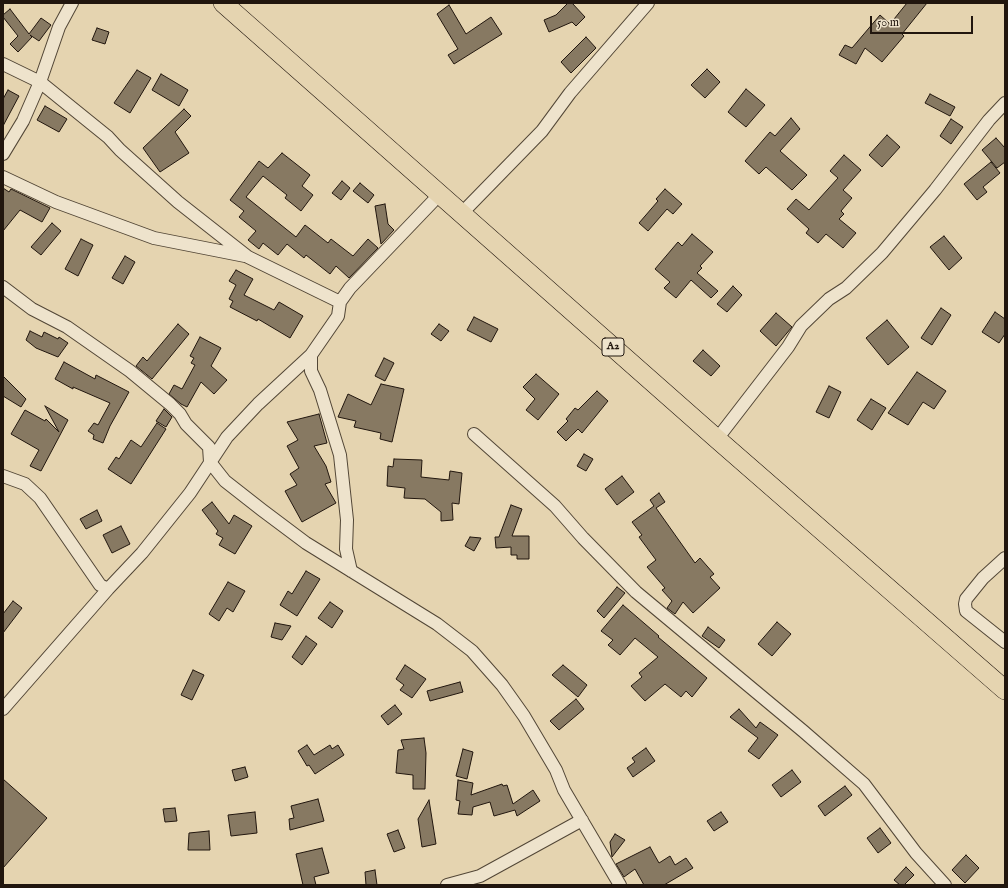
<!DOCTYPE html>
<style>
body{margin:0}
#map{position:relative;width:1008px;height:888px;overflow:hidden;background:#e5d4b0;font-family:"IM FELL English",serif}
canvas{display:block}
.frame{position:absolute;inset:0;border:4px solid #21160e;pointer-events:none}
.scale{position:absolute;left:870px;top:16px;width:103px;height:18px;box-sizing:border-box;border:2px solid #21160e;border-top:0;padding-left:5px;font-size:12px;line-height:14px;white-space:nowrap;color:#21160e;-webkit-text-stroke:3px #eee3cc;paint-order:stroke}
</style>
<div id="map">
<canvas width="1008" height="888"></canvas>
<div class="frame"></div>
<div class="scale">50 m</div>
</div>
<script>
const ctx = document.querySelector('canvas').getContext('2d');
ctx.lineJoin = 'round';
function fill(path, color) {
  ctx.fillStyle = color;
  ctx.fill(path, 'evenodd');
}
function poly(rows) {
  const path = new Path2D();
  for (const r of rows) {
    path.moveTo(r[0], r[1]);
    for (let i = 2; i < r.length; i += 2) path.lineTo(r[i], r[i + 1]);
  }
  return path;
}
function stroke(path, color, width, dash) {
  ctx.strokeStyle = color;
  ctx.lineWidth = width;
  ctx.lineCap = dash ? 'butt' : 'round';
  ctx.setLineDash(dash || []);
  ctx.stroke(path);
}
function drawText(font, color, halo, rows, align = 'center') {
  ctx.font = font + ' "IM FELL English",serif';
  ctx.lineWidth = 3;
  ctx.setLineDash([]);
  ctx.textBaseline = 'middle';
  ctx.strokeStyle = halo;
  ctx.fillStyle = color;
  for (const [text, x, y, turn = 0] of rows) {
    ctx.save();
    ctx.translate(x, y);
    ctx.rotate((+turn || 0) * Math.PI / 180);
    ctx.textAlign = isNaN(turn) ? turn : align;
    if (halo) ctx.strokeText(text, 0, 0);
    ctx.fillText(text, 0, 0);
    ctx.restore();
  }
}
const building = poly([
 [568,3,572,3,585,17,576,26,572,22,549,32,544,20,556,15,568,3],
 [907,3,927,3,902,34,904,36,882,62,865,48,856,64,839,55,845,45,852,48,880,15,890,24,907,3],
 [449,5,466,34,491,17,502,34,454,64,448,55,458,49,437,14,449,5],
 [10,9,29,34,41,18,51,25,39,41,30,35,32,37,18,52,10,44,18,36,3,17,3,15,10,9],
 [97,28,109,32,105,44,92,40,97,28],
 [586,37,596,48,571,73,561,62,586,37],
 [707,69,720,82,705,98,691,85,707,69],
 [137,70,151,78,130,113,114,103,137,70],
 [161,74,188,90,179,106,152,90,161,74],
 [746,89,765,105,746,127,728,112,746,89],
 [8,90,19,96,3,126,3,99,8,90],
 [930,94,955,107,950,116,925,103,930,94],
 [45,106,67,119,59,132,37,120,45,106],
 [184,109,191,116,175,132,189,153,160,172,143,148,184,109],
 [791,118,800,129,780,151,807,175,792,190,766,167,759,174,745,161,770,132,775,136,791,118],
 [951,119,963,127,951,144,940,136,951,119],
 [887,135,900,147,882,167,869,155,887,135],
 [996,138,1005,148,1005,162,997,168,982,150,996,138],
 [282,153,310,175,302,186,313,195,301,211,285,198,287,195,263,176,246,197,296,237,305,225,328,243,331,239,353,256,368,239,378,248,349,278,336,266,330,274,306,255,304,258,287,244,278,255,263,243,259,249,248,240,256,231,239,217,244,211,230,200,259,161,268,168,282,153],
 [844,155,861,170,843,190,852,198,841,211,844,214,839,219,856,233,843,248,826,234,818,243,806,233,809,229,787,209,796,199,809,210,838,178,830,171,844,155],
 [991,162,1000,173,983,187,987,192,977,200,964,184,991,162],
 [342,181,350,188,341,200,332,193,342,181],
 [360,183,374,195,368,203,353,191,360,183],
 [3,188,9,192,11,189,50,208,42,222,20,210,3,231,3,188],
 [665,189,682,204,673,214,667,209,648,231,639,223,658,201,656,199,665,189],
 [385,204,388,224,394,230,381,244,375,206,385,204],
 [52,223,61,231,41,255,31,247,52,223],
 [692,234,713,252,700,266,702,268,697,273,718,291,711,298,691,280,676,298,664,288,670,282,655,269,678,242,682,246,692,234],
 [944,236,962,258,949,270,930,247,944,236],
 [81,239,93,245,78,276,65,269,81,239],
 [125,256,135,262,123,284,112,278,125,256],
 [236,270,253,279,244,295,274,310,279,302,303,316,290,338,258,319,257,321,230,307,233,301,229,299,236,285,229,281,236,270],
 [733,286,742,295,727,312,717,304,733,286],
 [941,308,951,315,932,345,921,338,941,308],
 [995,312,1005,319,1005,334,999,343,982,332,995,312],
 [776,313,792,327,776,346,760,331,776,313],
 [474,317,498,329,491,342,467,330,474,317],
 [887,320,909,347,888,365,866,338,887,320],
 [178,324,189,334,152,379,136,366,143,357,147,361,178,324],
 [439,324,449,331,441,341,431,334,439,324],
 [30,331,42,337,44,332,58,339,59,337,68,343,58,357,36,348,26,340,30,331],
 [200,337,221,348,211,366,227,380,214,394,201,382,187,407,181,404,169,394,174,385,182,389,195,365,191,363,194,358,190,356,200,337],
 [703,350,720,366,711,376,693,361,703,350],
 [384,358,394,363,385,381,375,376,384,358],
 [64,362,95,379,96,375,129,392,110,426,103,443,93,439,94,435,88,431,94,423,98,425,110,403,73,387,73,389,55,379,64,362],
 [917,372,946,391,934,409,923,402,908,425,888,413,917,372],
 [536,374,559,394,538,420,526,410,535,399,523,387,536,374],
 [3,376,26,399,21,407,3,396,3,376],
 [381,384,404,389,392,442,380,439,381,433,354,427,356,421,338,417,348,394,371,405,381,384],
 [829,386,841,392,829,418,816,412,829,386],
 [597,391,608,401,582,433,578,429,566,441,557,432,568,421,566,419,575,408,578,410,597,391],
 [871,399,886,408,872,430,857,420,871,399],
 [45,406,68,420,41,471,30,466,39,450,11,434,25,410,45,421,46,419,59,432,45,406],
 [164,409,172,417,166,427,156,421,164,409],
 [319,414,327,443,314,446,326,466,331,482,325,484,336,503,302,522,285,491,297,485,290,474,299,468,287,446,298,440,287,422,319,414],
 [157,423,166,429,131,484,108,469,116,457,119,459,131,440,141,447,157,423],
 [584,454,593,459,586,471,577,466,584,454],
 [394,459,422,460,421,477,449,480,450,471,462,473,459,504,452,503,453,520,441,521,441,512,425,499,404,498,405,488,387,486,388,466,393,467,394,459],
 [622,476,634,492,617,505,605,489,622,476],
 [659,493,665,502,656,508,695,563,700,558,714,574,710,577,720,588,693,613,683,602,675,614,667,608,672,601,662,590,665,588,647,567,656,560,639,537,642,535,632,522,654,506,650,500,659,493],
 [212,502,229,524,234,515,252,526,235,554,219,545,223,538,216,534,218,531,202,510,212,502],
 [511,505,522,509,512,536,529,536,529,559,517,559,517,555,511,555,511,547,496,548,495,537,499,537,511,505],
 [97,510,102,521,86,529,80,519,97,510],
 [121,526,130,544,112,553,103,535,121,526],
 [470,537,481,538,474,551,465,546,470,537],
 [306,571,320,579,297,616,280,605,288,591,292,594,306,571],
 [228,582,245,591,233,612,227,608,219,621,209,614,228,582],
 [617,587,625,593,604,618,597,611,617,587],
 [13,601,22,608,3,633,3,614,13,601],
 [330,602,343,611,332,628,318,618,330,602],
 [623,605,659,636,658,637,707,678,692,697,686,691,681,697,665,684,645,701,631,686,642,677,639,673,658,657,635,638,620,655,608,645,613,640,601,631,623,605],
 [777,622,791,634,772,656,758,644,777,622],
 [275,623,291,626,282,640,271,637,275,623],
 [708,627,725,640,719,648,702,636,708,627],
 [306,636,317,644,302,665,292,657,306,636],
 [405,665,426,679,412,698,400,690,404,685,396,679,405,665],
 [563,665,587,685,578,697,552,675,563,665],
 [193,670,204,675,192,700,181,695,193,670],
 [460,682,463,692,430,701,427,691,460,682],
 [576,699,584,709,559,730,550,721,576,699],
 [395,705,402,714,388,725,381,716,395,705],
 [739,709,756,728,760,722,778,735,759,759,748,751,758,738,730,717,739,709],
 [424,738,426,753,425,789,413,789,413,775,396,773,398,750,404,749,401,740,424,738],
 [307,745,314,755,330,745,332,749,338,745,344,755,315,774,309,765,307,766,298,751,307,745],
 [646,748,655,761,633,777,627,768,635,762,632,758,646,748],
 [463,749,473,752,467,779,456,776,463,749],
 [245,767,248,777,235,781,232,770,245,767],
 [792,770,801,782,781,797,772,785,792,770],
 [3,779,47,818,3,868,3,779],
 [458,780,473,783,471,795,502,784,503,786,507,785,513,804,533,790,540,801,517,816,515,810,494,816,490,802,473,807,472,815,458,814,460,801,456,800,458,780],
 [845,786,852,795,825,816,818,806,845,786],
 [318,799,324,821,290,830,289,819,294,818,291,806,318,799],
 [429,800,436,844,422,847,418,819,429,800],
 [175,808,177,821,165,822,163,809,175,808],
 [255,812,257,833,231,836,228,815,255,812],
 [721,812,728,822,714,831,707,821,721,812],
 [880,828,891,843,878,853,867,838,880,828],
 [398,830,405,848,394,852,387,834,398,830],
 [209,831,210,850,188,850,189,833,209,831],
 [615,834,625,840,612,857,610,842,615,834],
 [650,847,659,863,670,856,675,865,686,858,693,868,664,885,644,885,635,869,624,877,616,864,650,847],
 [322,848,329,873,314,877,316,885,303,885,296,854,322,848],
 [966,855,979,868,965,883,952,870,966,855],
 [906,867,914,875,904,885,900,885,894,880,906,867],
 [375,870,377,885,366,885,365,872,375,870]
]);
fill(building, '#877962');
stroke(building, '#21160e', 1);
const minor = poly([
 [3,64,40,82,108,137,120,150,178,202,248,257,340,302],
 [3,154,23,121,40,82,59,27,72,3],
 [3,177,56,202,154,238,245,256],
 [462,213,542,131,570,93,648,3],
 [3,287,32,309,67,327,130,371,170,404,180,414,186,424,209,447,210,462,225,481,262,510,306,543,437,624,472,651,502,685,524,716,556,770,564,790,620,885],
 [474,434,555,506,583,538,636,592,803,731,864,784,916,853,945,885],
 [717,439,788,347,801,326,829,299,846,288,882,253,935,190,989,120,1005,103],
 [3,476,25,484,40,498,100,585,108,589,142,553,190,493,227,437,258,404,311,355],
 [1005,558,983,578,966,599,965,604,966,611,1005,642],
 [351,571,346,549,347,520,340,455,320,390,311,371,311,355,338,316,340,302,350,288,440,194],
 [3,709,108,589],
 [447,885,480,876,582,820]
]);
const trunk = poly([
 [223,3,717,439,1005,690]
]);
stroke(minor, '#524636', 14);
stroke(trunk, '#21160e', 20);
stroke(minor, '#eee3cc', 12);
stroke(trunk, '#e5d4b0', 19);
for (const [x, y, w] of [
 [613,347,22]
]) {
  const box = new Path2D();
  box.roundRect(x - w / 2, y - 9, w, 18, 3);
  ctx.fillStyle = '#eee3cc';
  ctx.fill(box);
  stroke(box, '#21160e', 1);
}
drawText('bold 11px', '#21160e', null, [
 ["A2",613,347]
]);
</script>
